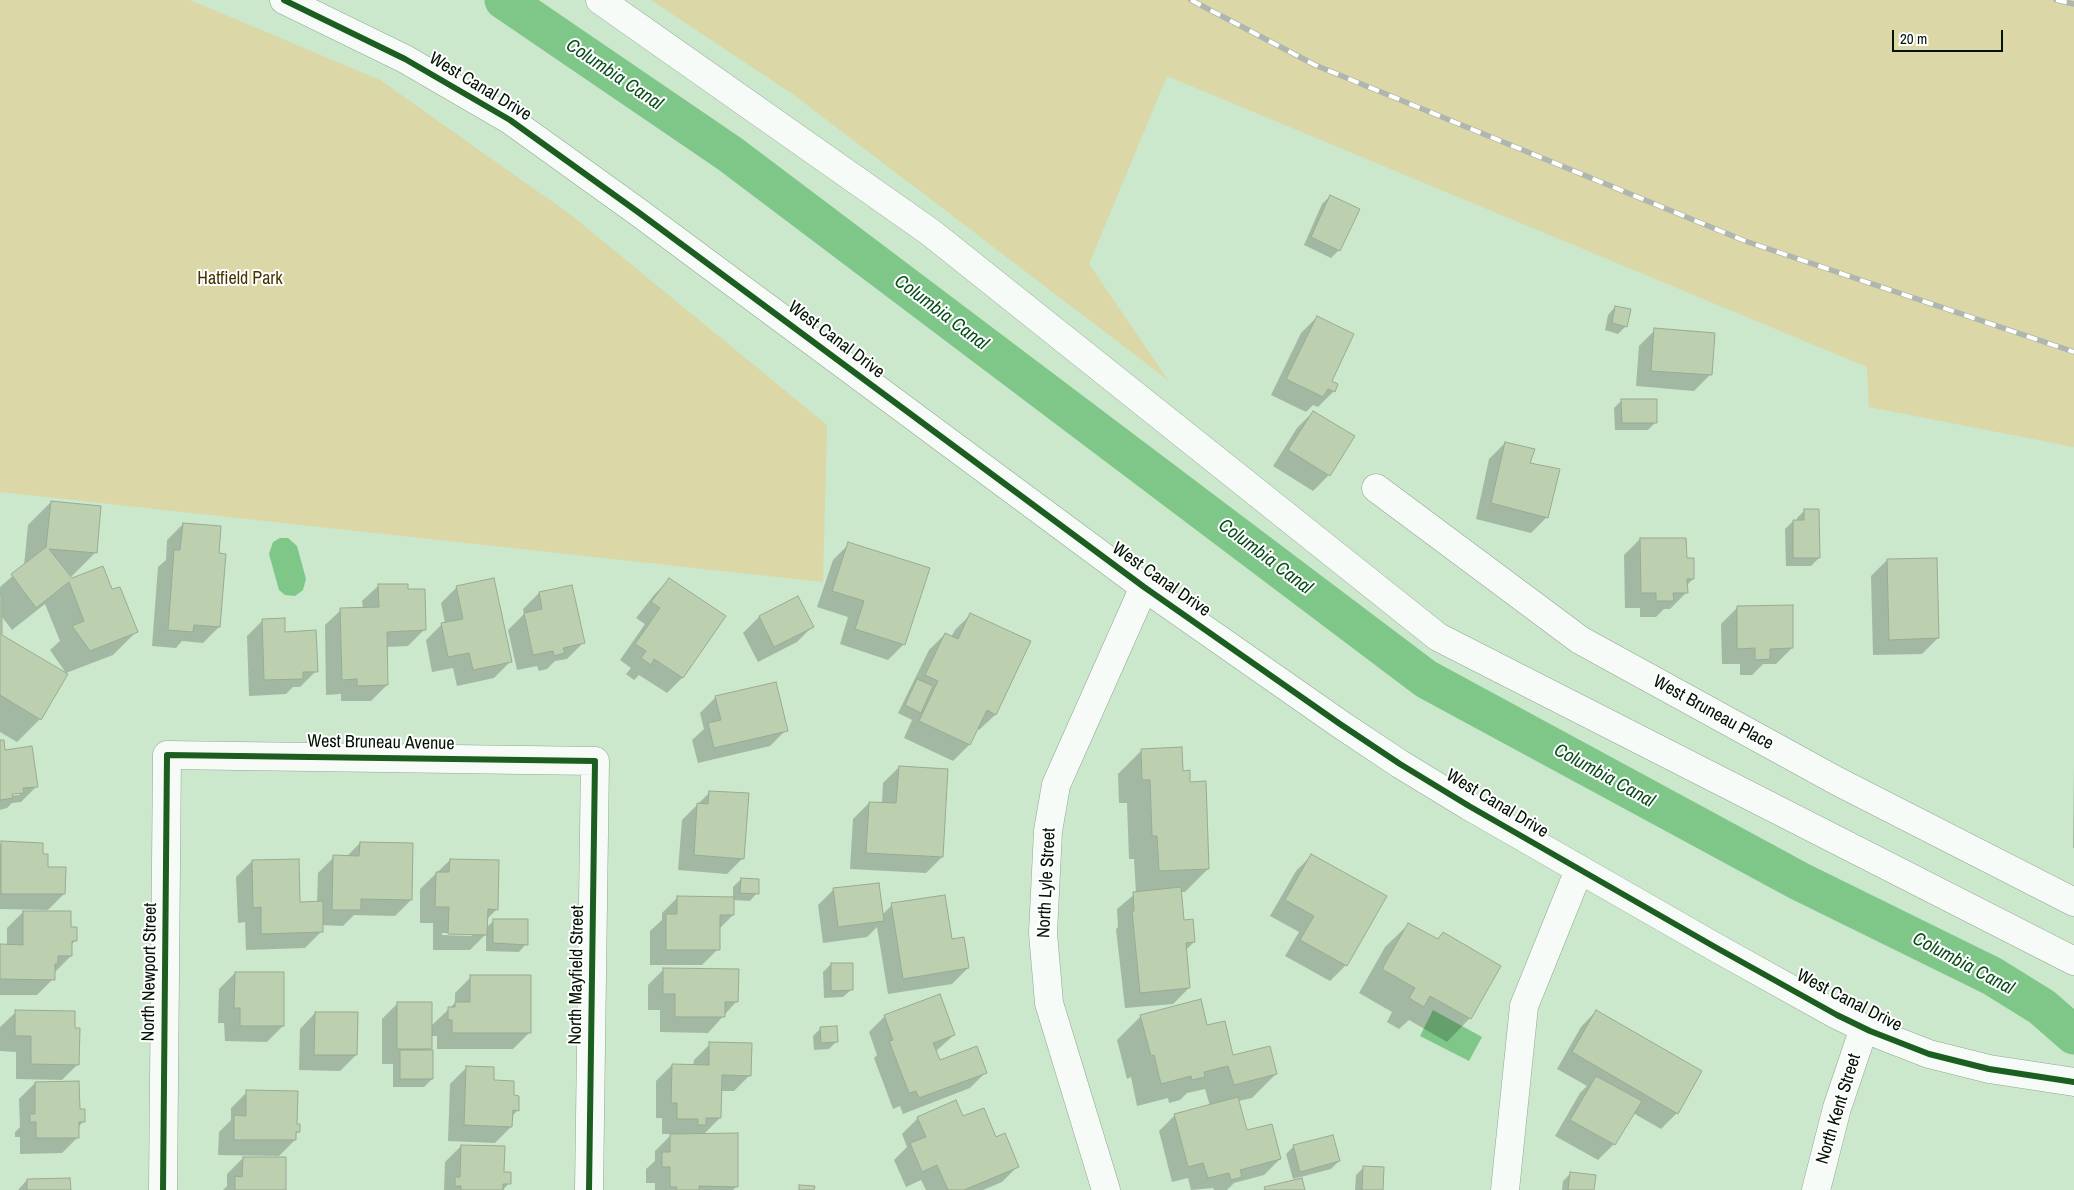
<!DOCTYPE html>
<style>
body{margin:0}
#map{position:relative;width:2074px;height:1190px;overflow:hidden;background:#cbe7cc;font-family:"Archivo Narrow",sans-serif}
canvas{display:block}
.scale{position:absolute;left:1892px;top:30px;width:111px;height:22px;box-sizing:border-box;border:2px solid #021304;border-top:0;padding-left:6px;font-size:15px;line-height:18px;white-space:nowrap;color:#021304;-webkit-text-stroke:4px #fff;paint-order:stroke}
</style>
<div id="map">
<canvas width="2074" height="1190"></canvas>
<div class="scale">20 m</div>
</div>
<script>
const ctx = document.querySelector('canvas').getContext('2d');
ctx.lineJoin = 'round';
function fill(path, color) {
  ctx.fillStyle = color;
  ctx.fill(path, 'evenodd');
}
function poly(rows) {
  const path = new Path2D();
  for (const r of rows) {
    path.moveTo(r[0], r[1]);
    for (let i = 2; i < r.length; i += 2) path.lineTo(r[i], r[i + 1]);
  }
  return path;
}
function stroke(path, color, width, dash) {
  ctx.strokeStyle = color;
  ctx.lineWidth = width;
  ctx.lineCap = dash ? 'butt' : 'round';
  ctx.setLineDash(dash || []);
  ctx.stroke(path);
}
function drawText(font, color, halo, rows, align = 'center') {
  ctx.font = font + ' "Archivo Narrow",sans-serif';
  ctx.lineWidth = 4;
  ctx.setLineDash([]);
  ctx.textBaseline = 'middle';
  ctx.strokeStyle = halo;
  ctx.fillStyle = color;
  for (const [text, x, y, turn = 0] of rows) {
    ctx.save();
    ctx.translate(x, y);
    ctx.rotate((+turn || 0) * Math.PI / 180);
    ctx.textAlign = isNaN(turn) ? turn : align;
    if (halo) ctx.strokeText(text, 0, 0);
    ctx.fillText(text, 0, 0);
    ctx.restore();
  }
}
fill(poly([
 [0,0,190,0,380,80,571,215,827,425,823,582,0,492],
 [651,0,2074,0,2074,447,1869,407,1867,367,1167,76,1089,264,1168,380,794,95]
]), '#dbd7a6');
fill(poly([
 [280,538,288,538,297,546,306,579,303,590,295,596,285,595,279,590,269,554,273,542],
 [1433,1010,1482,1037,1469,1061,1420,1036]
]), '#7fc788');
fill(poly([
 [1330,196,1339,250,1331,258,1304,245,1322,204],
 [1615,307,1626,326,1618,334,1605,330,1608,315],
 [1317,317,1330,381,1334,391,1318,407,1313,405,1306,412,1271,395,1301,333],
 [1655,330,1710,375,1694,391,1636,386,1639,346],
 [1622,400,1656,422,1648,430,1615,430,1614,408],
 [1313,412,1329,475,1313,491,1273,466,1297,428],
 [1505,443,1547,517,1531,533,1476,519,1489,459],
 [51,502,96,552,72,576,68,575,72,580,111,591,136,632,113,655,66,673,50,650,60,641,45,604,12,630,0,614,0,635,40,719,17,742,0,732,0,587,24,566,28,525],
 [1805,510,1819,558,1811,566,1786,566,1785,529,1793,521,1797,521,1797,518],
 [183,524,218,554,219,627,203,643,182,641,176,648,152,646,158,567,166,560,167,540],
 [1640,539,1686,560,1693,579,1686,586,1686,593,1670,609,1664,609,1656,617,1640,617,1640,608,1625,608,1624,555],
 [849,544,904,644,888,660,840,644,848,617,817,607,833,560],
 [1887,560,1938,638,1922,654,1873,655,1871,576],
 [670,579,682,678,667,693,639,675,634,680,626,674,631,668,620,660,645,624,636,618,654,595],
 [378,586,407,590,424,630,408,646,386,647,387,685,371,701,341,701,341,694,326,695,325,625,341,610,363,609,362,601],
 [457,587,510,662,494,678,457,686,453,668,432,672,426,640,442,624,445,623,441,603],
 [539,593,583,643,567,659,555,661,547,669,539,671,537,666,517,670,508,630,524,614,523,609],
 [797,598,813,626,797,642,758,662,743,633,759,617],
 [1737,608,1792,648,1776,664,1763,664,1752,675,1740,675,1740,664,1722,664,1721,624],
 [971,614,995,715,979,730,977,729,969,745,953,761,904,738,912,720,898,713,929,650,945,634,951,637,955,630],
 [263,620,284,634,316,671,300,687,293,687,286,694,249,696,247,636],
 [716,697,786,730,770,746,698,763,692,740,704,729,700,713],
 [0,742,4,752,37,786,21,802,12,803,7,808,0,810],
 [21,792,19,795,6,796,6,793],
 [1142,750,1182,772,1189,783,1208,869,1185,892,1180,892,1183,921,1194,942,1186,950,1189,988,1173,1004,1125,1008,1116,929,1118,927,1117,909,1136,893,1134,859,1129,859,1127,803,1119,803,1118,774],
 [2074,766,2074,848,2073,848],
 [899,767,942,857,926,873,850,869,853,819,869,803,882,804,883,783],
 [710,792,743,858,727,874,678,870,682,820],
 [2,843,41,856,46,868,64,894,48,910,0,909,0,844],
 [360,843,411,900,395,916,354,915,343,926,321,925,321,932,305,948,246,950,245,922,238,923,236,877,252,861,299,903,317,902,318,873,334,857,346,857],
 [1312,855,1346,965,1330,981,1285,956,1299,932,1270,916,1296,871],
 [450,860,497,909,486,920,486,928,494,920,526,944,519,952,486,951,486,934,470,950,433,950,433,923,420,923,420,889],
 [442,933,472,933,472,936,442,935],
 [741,879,757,893,750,901,733,900,733,915,719,929,718,949,702,965,650,965,650,931,662,920,662,913,678,897,733,898,733,887],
 [834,889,882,915,892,905,951,940,968,968,952,984,888,994,877,927,867,937,823,943,818,905],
 [23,912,69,928,76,940,71,945,71,956,55,972,53,979,37,995,0,995,0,945,7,946,7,928],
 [1409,924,1437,940,1443,934,1470,1018,1447,1042,1409,1020,1399,1029,1387,1022,1392,1012,1359,993,1385,947],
 [831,964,851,990,843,997,824,998,823,972],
 [664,969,737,1001,708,1033,660,1032,660,1010,648,1010,648,985],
 [235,973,283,1026,267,1042,225,1041,224,1023,218,1023,219,989],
 [471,977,529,1033,513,1049,437,1049,437,1036,430,1036,430,1048,427,1051,432,1079,424,1087,393,1087,393,1064,382,1064,382,1019,398,1003,430,1027,455,1003,455,993],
 [1596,1011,1677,1113,1661,1129,1633,1113,1614,1144,1598,1160,1555,1136,1580,1093,1587,1086,1557,1069,1581,1027],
 [16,1012,78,1064,62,1080,16,1079,16,1052,0,1051,0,1027],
 [315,1013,356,1055,340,1071,299,1070,300,1029],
 [885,1016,954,1035,935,1052,939,1061,986,1072,970,1088,903,1114,900,1106,893,1109,874,1058,877,1055,869,1032],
 [1141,1016,1206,1027,1232,1057,1276,1074,1252,1098,1238,1101,1246,1131,1280,1159,1264,1175,1234,1183,1227,1190,1214,1190,1213,1188,1191,1190,1188,1178,1172,1182,1159,1131,1175,1115,1210,1106,1205,1089,1187,1093,1180,1100,1169,1103,1168,1098,1137,1106,1131,1077,1127,1079,1117,1040],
 [821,1028,837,1041,829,1049,814,1050,813,1036],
 [710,1044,750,1075,734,1091,720,1091,720,1118,703,1135,737,1186,733,1190,655,1190,655,1183,646,1183,646,1169,655,1161,655,1151,672,1134,662,1134,662,1118,656,1118,656,1081,672,1065,693,1066,694,1060],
 [466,1068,493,1081,512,1096,518,1110,511,1117,511,1127,495,1143,448,1141,450,1084],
 [35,1083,79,1110,84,1121,78,1127,78,1137,62,1153,20,1154,20,1137,15,1137,15,1132,20,1127,19,1099],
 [247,1092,296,1125,299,1131,295,1135,295,1140,279,1156,218,1155,219,1132,231,1120,231,1108],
 [918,1118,962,1118,996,1138,1018,1166,1002,1182,983,1190,926,1190,921,1180,906,1187,894,1160,907,1147,902,1134],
 [461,1146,503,1173,509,1183,503,1190,444,1190,445,1162],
 [1294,1146,1339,1161,1331,1169,1293,1179,1286,1154],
 [243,1158,285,1190,223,1190,227,1186,227,1174],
 [1364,1167,1382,1190,1355,1190,1356,1175],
 [1571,1173,1593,1190,1562,1190,1563,1181],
 [27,1180,69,1190,18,1190]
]), '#0003');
stroke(poly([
 [504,0,730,154,1426,679,1799,881,1992,976,2042,1007,2074,1035]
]), '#7fc788', 39);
const building = poly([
 [1330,195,1360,209,1340,251,1311,237,1330,195],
 [1615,306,1631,309,1627,327,1612,323,1615,306],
 [1317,316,1354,334,1332,381,1338,384,1335,392,1328,389,1323,397,1286,379,1317,316],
 [1654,328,1715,333,1712,375,1651,371,1654,328],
 [1621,399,1657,399,1657,423,1622,423,1621,399],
 [1313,411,1355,436,1330,476,1288,450,1313,411],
 [1505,442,1535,449,1530,463,1560,469,1548,518,1491,503,1505,442],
 [51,501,101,506,97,553,49,549,72,578,103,566,112,589,120,587,138,632,90,651,72,626,84,621,69,582,36,608,11,574,46,547,51,501],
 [1804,509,1819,509,1820,558,1793,558,1793,520,1804,520,1804,509],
 [183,523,221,526,219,553,226,554,220,627,194,625,193,632,168,630,174,550,180,550,183,523],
 [1640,538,1686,538,1687,558,1694,558,1694,579,1687,579,1688,593,1673,593,1674,601,1656,601,1656,593,1641,593,1640,538],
 [848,542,930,568,905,645,855,629,864,601,832,591,848,542],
 [1937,558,1939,638,1889,640,1887,559,1937,558],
 [494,578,512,662,473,670,469,653,448,657,441,623,463,619,456,586,494,578],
 [669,578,726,616,683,678,654,659,651,665,641,658,646,651,635,644,660,608,651,602,669,578],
 [378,584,408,584,408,589,425,589,426,630,387,632,388,685,357,686,357,679,342,680,340,608,379,607,378,584],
 [572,585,585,643,563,648,565,653,554,656,553,651,533,655,524,613,542,609,539,592,572,585],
 [0,594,2,594,2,635,68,674,41,720,0,695,0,594],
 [798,596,814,627,774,647,759,616,798,596],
 [1793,605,1793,648,1770,649,1770,659,1755,660,1755,648,1737,649,1737,606,1793,605],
 [970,613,1031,641,996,715,987,710,970,745,919,721,938,681,925,675,945,633,958,639,970,613],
 [285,618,285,632,316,630,318,672,303,672,303,679,264,680,262,619,285,618],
 [917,679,933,686,921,713,905,705,917,679],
 [776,682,788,731,714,748,708,723,721,720,715,696,776,682],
 [0,740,4,740,5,750,32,746,38,787,23,788,24,793,12,794,13,798,0,800,0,740],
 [1182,747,1183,771,1190,770,1190,782,1206,781,1209,869,1159,871,1157,836,1152,836,1150,780,1142,780,1141,749,1182,747],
 [899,766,948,769,943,857,866,853,869,802,896,803,899,766],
 [709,791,749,793,744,859,694,855,697,803,708,804,709,791],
 [1,841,43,843,43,854,48,854,48,867,66,867,65,894,1,894,1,841],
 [360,842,413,843,412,900,361,899,361,910,332,910,333,855,359,856,360,842],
 [1311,854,1387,896,1347,966,1300,940,1314,916,1285,900,1311,854],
 [299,859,300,902,323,901,323,932,261,934,261,907,253,908,252,860,299,859],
 [450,859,499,860,498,910,488,909,487,935,448,934,449,907,435,907,436,872,449,872,450,859],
 [741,878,759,879,759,894,740,893,741,878],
 [879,883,884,921,838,927,833,888,879,883],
 [1181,887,1184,920,1193,919,1195,942,1186,943,1190,988,1140,993,1132,911,1134,911,1133,892,1181,887],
 [945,895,952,939,964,937,969,968,903,979,891,903,945,895],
 [677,896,734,897,734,915,720,915,720,950,666,950,666,914,677,914,677,896],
 [23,911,71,911,71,927,77,927,77,941,72,941,72,956,58,956,58,964,55,964,55,980,0,979,0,944,23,945,23,911],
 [493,919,528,919,528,945,493,943,493,919],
 [1408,923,1438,939,1443,932,1501,966,1471,1019,1430,996,1424,1007,1409,998,1415,988,1382,969,1408,923],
 [831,963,853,963,853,990,831,991,831,963],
 [663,968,739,969,738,1002,725,1002,725,1017,675,1017,675,994,663,994,663,968],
 [235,972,284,972,284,1026,240,1026,240,1008,234,1008,235,972],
 [470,975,531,975,531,1033,452,1033,452,1020,448,1020,448,1007,455,1007,455,1002,470,1002,470,975],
 [940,994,955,1035,933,1043,940,1060,977,1046,987,1073,919,1098,916,1091,909,1093,889,1041,893,1040,884,1015,940,994],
 [1201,999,1207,1025,1225,1021,1233,1055,1270,1046,1277,1074,1234,1085,1228,1066,1204,1072,1205,1077,1192,1080,1191,1076,1161,1084,1154,1055,1151,1056,1140,1015,1201,999],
 [397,1002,432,1002,432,1049,397,1049,397,1002],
 [15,1010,75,1011,75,1028,80,1028,79,1065,31,1064,31,1036,15,1036,15,1010],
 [1596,1010,1702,1071,1678,1114,1572,1052,1596,1010],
 [315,1012,358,1012,357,1055,314,1055,315,1012],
 [837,1026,838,1042,821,1043,820,1027,837,1026],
 [709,1042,752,1043,751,1076,722,1075,721,1118,706,1118,706,1125,698,1125,698,1119,677,1119,677,1103,671,1103,672,1064,709,1065,709,1042],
 [400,1050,433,1050,433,1079,400,1079,400,1050],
 [466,1066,494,1067,494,1080,514,1081,514,1095,519,1096,519,1111,513,1110,512,1127,464,1125,466,1066],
 [1596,1076,1642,1101,1615,1145,1570,1120,1596,1076],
 [79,1081,80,1109,85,1109,85,1122,79,1122,79,1138,36,1138,36,1122,30,1122,30,1114,35,1114,35,1082,79,1081],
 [246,1090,298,1091,297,1124,300,1124,300,1132,296,1132,296,1140,234,1140,234,1115,246,1116,246,1090],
 [1238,1097,1247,1130,1272,1124,1281,1159,1240,1170,1242,1177,1231,1180,1229,1173,1208,1178,1203,1163,1188,1167,1174,1114,1238,1097],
 [956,1100,963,1116,984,1108,996,1137,1005,1133,1019,1167,964,1190,948,1190,937,1165,922,1172,910,1143,926,1137,917,1117,956,1100],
 [738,1133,738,1187,699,1186,699,1190,676,1190,677,1187,670,1187,670,1167,662,1167,662,1152,670,1152,670,1134,738,1133],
 [1333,1135,1340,1161,1300,1172,1293,1145,1333,1135],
 [461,1145,505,1146,504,1172,511,1172,511,1184,503,1184,503,1190,461,1190,461,1186,455,1186,455,1177,460,1177,461,1145],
 [243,1157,286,1157,286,1190,235,1190,235,1176,242,1177,243,1157],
 [1363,1166,1384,1167,1383,1190,1362,1190,1363,1166],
 [1570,1172,1596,1175,1594,1190,1568,1190,1570,1172],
 [70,1178,71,1190,27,1190,27,1179,70,1178],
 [1302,1178,1305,1190,1265,1190,1264,1187,1302,1178],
 [799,1185,815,1186,814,1190,799,1190,799,1185]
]);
fill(building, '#bcd0af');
stroke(building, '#99aa93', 1);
const minor = poly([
 [284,0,405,59,510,120,638,212,1144,587,1340,724,1400,764,1469,806,1715,947,1837,1015,1870,1031,1929,1054,1989,1069,2074,1082],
 [600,0,930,232,1438,637,2074,961],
 [1376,488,1580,640,1837,781,2074,902],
 [163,1190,167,755,595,761,589,1190],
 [1106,1190,1049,1003,1043,933,1048,831,1056,785,1144,587],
 [1505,1190,1524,1006,1579,870],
 [1816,1190,1837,1108,1864,1028]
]);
stroke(minor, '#90a792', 29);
stroke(minor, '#f7fbf7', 28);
const rail = poly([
 [1191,0,1315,65,1745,241,2074,352],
 [2056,0,2074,4]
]);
stroke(rail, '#afb6af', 5.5);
stroke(rail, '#fff', 4, [11]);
stroke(poly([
 [284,0,405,59,510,120,638,212,1144,587,1340,724,1400,764,1469,806,1715,947,1837,1015,1870,1031,1929,1054,1989,1069,2074,1082],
 [163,1190,167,755,595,761,589,1190]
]), '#1b5e20', 6);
drawText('18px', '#021304', '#fff', [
 ["West Canal Drive",480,87,31],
 ["West Canal Drive",836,340,37],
 ["West Canal Drive",1161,580,35],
 ["West Bruneau Place",1713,713,29],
 ["West Bruneau Avenue",381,743,1],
 ["West Canal Drive",1497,804,31],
 ["North Lyle Street",1047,883,-87],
 ["North Newport Street",150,972,-89],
 ["North Mayfield Street",577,975,-89],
 ["West Canal Drive",1849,1001,27],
 ["North Kent Street",1839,1109,-73]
]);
drawText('18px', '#463400', '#fff', [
 ["Hatfield Park",240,279]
]);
drawText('italic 19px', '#084d1a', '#fff', [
 ["Columbia Canal",614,75,34],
 ["Columbia Canal",941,313,37],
 ["Columbia Canal",1265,557,37],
 ["Columbia Canal",1604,776,29],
 ["Columbia Canal",1963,964,28]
]);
</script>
